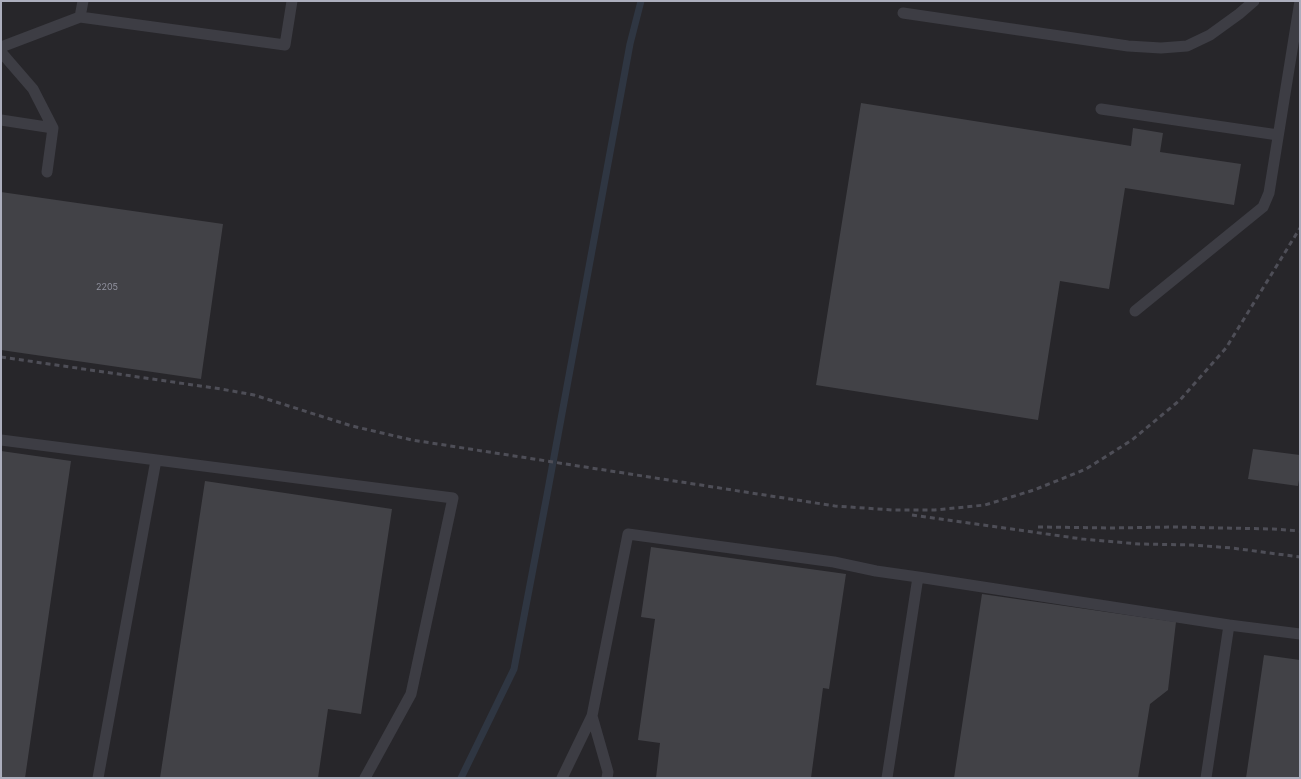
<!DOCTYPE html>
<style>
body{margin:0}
#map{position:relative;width:1301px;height:779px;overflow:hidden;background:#1b1a1d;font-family:Inter,sans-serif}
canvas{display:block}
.frame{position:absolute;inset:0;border:2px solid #acaebd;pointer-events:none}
</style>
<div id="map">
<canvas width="1301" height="779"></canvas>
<div class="frame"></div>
</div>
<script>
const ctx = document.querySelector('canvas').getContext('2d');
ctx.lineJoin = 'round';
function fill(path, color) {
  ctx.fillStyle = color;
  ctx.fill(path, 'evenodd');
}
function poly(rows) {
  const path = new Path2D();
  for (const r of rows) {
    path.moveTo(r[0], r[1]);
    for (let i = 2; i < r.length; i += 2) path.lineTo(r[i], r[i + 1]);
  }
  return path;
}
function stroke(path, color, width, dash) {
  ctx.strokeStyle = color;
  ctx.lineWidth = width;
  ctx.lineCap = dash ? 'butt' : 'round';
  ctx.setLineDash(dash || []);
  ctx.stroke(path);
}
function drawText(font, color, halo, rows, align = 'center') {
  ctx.font = font + ' Inter,sans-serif';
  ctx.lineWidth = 3;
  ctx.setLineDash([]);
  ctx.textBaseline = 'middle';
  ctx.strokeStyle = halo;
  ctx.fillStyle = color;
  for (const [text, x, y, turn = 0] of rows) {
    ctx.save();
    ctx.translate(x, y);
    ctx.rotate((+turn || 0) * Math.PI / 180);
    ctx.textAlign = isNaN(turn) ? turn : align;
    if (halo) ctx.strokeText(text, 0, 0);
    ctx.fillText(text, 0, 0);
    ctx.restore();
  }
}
fill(poly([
 [1,1,1300,1,1300,778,1,778]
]), '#27262a');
stroke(poly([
 [461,778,514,669,547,495,630,44,641,1]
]), '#2f3642', 7);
fill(poly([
 [861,103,1131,146,1133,128,1163,133,1160,152,1241,164,1234,205,1125,188,1109,289,1060,281,1038,420,816,385],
 [1,192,223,224,201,379,1,350],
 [1253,449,1300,455,1300,474,1298,486,1248,479],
 [1,451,71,461,25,778,1,778],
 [205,481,392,509,361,714,328,709,318,778,160,778],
 [651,547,846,574,829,689,823,688,811,778,656,778,660,743,638,740,655,619,641,617],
 [982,594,1176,622,1168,690,1150,704,1138,778,954,778],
 [1264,655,1300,660,1300,778,1246,778]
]), '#424247');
stroke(poly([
 [903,13,1128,46,1161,48,1187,46,1210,35,1239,14,1254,1],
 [80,17,285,45,292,1],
 [1,47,80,17,83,1],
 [1,52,33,89,53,128],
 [1101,109,1278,135],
 [1,120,53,128,47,172],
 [1135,311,1263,207,1269,193,1300,1],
 [1,440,453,498,411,694,365,778],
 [1229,625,1300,634],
 [592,716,608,772,607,778],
 [98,778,156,460],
 [562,778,592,716,628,534,834,562,876,571,918,577],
 [887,778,918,577,1229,625,1206,778]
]), '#3d3d44', 11);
stroke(poly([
 [1,357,221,389,254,395,352,426,412,440,835,506,892,510,935,510,985,505,1034,490,1086,469,1132,440,1180,400,1226,348,1300,228],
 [912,515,1082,539,1139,544,1192,545,1232,548,1300,557],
 [1038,527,1111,528,1174,527,1273,529,1300,531]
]), '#4e4e57', 3, [5, 4]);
drawText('9px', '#9293a0', null, [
 ["2205",107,287]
]);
</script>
